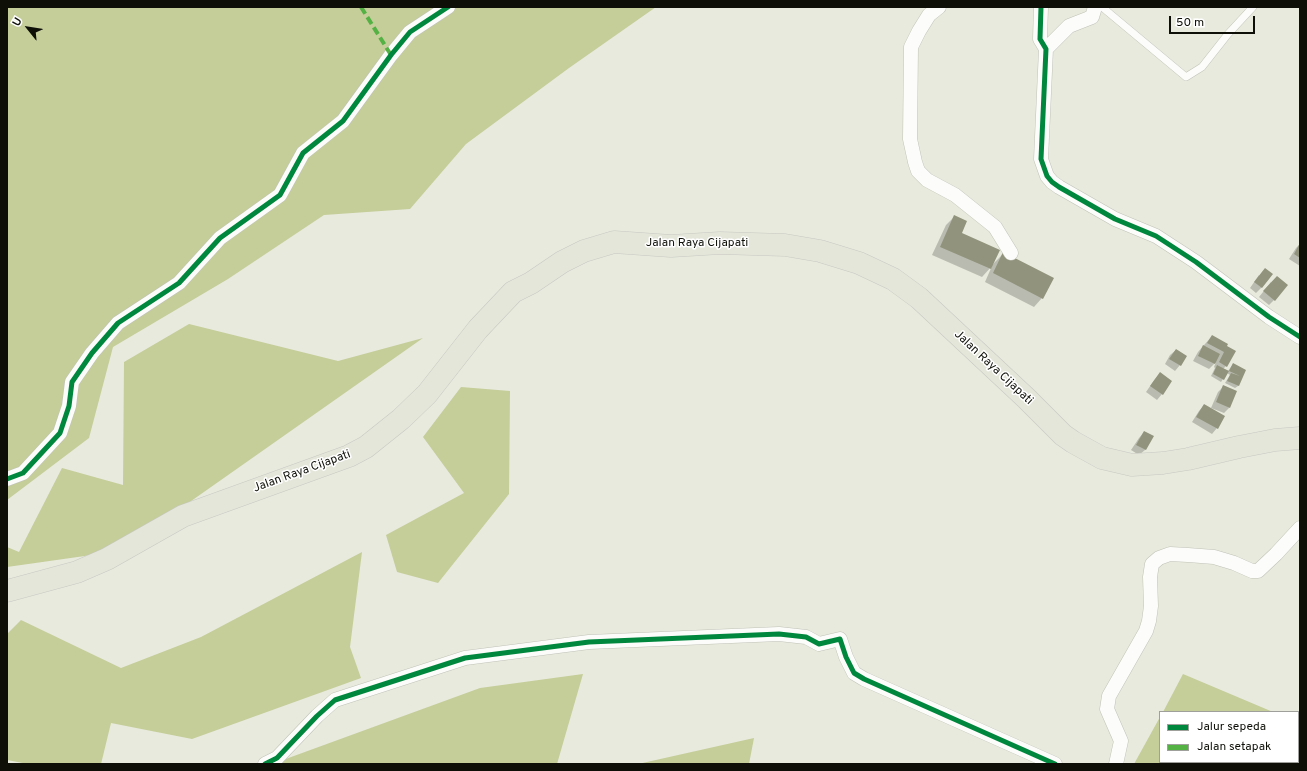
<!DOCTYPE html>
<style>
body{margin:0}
#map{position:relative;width:1307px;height:771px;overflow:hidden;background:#e8eadd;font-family:Overpass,sans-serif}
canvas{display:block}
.frame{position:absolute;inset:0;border:8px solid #0e1008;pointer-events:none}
.legend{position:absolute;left:1159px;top:711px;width:140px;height:52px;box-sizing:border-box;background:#fff;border:1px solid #9f9f9c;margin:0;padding:5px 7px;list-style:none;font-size:12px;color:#0e1008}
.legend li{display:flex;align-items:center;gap:8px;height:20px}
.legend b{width:20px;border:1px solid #9f9f9c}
.north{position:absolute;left:8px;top:8px;width:40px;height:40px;-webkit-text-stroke:3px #fff;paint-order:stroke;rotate:300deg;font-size:11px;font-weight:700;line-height:16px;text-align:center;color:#0e1008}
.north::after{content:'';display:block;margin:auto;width:14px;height:18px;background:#0e1008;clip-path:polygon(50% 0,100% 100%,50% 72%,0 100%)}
.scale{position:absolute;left:1169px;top:16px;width:86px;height:18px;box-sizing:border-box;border:2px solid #0e1008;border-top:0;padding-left:5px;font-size:12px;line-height:14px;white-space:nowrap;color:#0e1008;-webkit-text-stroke:3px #fff;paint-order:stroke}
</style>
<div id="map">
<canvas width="1307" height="771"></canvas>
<div class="frame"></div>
<ul class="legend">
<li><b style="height:5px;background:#00873e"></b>Jalur sepeda</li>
<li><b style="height:5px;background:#54b144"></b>Jalan setapak</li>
</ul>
<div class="north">U</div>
<div class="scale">50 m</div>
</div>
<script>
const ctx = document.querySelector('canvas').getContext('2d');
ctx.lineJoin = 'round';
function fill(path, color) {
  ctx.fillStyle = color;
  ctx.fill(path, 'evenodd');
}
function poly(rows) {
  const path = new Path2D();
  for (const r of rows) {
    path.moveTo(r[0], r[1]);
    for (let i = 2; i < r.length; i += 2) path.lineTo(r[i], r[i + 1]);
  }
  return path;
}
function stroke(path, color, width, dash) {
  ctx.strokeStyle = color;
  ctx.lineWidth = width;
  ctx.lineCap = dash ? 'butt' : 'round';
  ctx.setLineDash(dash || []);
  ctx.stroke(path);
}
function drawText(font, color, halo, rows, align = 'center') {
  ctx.font = font + ' Overpass,sans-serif';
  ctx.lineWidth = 3;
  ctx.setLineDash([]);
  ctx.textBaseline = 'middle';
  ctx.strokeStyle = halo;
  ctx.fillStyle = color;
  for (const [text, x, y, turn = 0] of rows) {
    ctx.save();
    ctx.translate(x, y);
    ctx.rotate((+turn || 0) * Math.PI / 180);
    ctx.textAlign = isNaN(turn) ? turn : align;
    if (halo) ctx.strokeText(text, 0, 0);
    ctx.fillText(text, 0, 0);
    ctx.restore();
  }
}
fill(poly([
 [7,7,656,7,569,68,466,144,410,209,324,215,228,279,113,347,89,438,7,500],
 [189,324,338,361,423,338,120,551,7,567,7,547,19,552,62,468,123,485,124,362],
 [461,387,510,391,509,494,438,583,397,572,386,535,464,493,423,437],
 [362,552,350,647,361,678,192,739,111,723,101,764,28,764,7,760,7,634,21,620,121,668,201,637],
 [583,674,557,764,272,764,480,688],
 [1183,674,1273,712,1163,712],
 [1160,717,1160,762,1296,762,1296,764,1134,764],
 [754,738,749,764,638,764]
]), '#c5cd99');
fill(poly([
 [955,216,960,233,992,265,1003,254,1042,298,1034,307,985,282,992,266,982,277,932,255,946,225],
 [1300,244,1300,266,1289,259,1296,248],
 [1259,275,1262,287,1256,293,1250,288],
 [1271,282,1274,300,1269,305,1259,297],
 [1212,336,1227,344,1226,366,1223,369,1228,371,1233,364,1245,370,1238,386,1235,388,1225,383,1230,375,1227,373,1221,382,1211,376,1215,368,1214,367,1216,362,1209,369,1193,361,1198,352],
 [1176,350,1180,365,1175,371,1165,364,1170,355],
 [1160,374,1162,394,1157,400,1146,392,1155,379],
 [1224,386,1229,408,1224,413,1211,408,1218,392],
 [1204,405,1217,428,1212,434,1192,422,1199,411],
 [1144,432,1152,437,1145,450,1139,455,1131,450,1139,438]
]), '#0003');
fill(poly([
 [954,215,967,221,962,233,1000,250,991,269,940,247],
 [1300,243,1300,258,1294,254],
 [1003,252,1054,278,1043,299,993,273],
 [1265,268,1273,274,1262,288,1254,282],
 [1277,276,1288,285,1275,301,1263,291],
 [1212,335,1228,344,1227,346,1236,351,1227,367,1219,362,1224,352,1207,343],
 [1203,345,1220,354,1215,364,1198,356],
 [1176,349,1187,356,1181,366,1169,359],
 [1233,363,1246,370,1239,386,1227,381,1231,373,1240,376,1229,371,1224,380,1213,374,1217,365,1229,371],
 [1160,372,1172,381,1163,395,1150,386],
 [1223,385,1237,391,1230,408,1216,402],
 [1204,404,1225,416,1218,429,1196,417],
 [1144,431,1154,436,1146,450,1136,445]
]), '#91937c');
const lane = poly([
 [1102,7,1186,77,1202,67,1228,34,1253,7]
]);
const street = poly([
 [939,7,929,15,919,31,911,47,910,139,915,162,918,171,927,180,955,195,995,227,1011,253],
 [1041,7,1040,39,1046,49,1041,159,1047,176,1052,182,1059,187,1115,219,1156,236,1196,262,1269,317,1300,337],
 [1046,49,1069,26,1092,17,1095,7],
 [7,479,23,473,60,433,69,406,72,382,92,353,118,323,179,283,220,238,280,195,303,153,343,121,391,55,410,32,448,7],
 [265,764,277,758,317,716,335,700,465,658,589,642,779,634,806,637,819,644,840,639,846,657,854,673,864,679,1055,764],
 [1116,764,1121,741,1107,709,1109,696,1146,631,1149,621,1151,606,1150,577,1152,564,1159,558,1170,554,1188,555,1214,557,1234,563,1252,571,1258,571,1276,554,1300,528]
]);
const primary = poly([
 [7,591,77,572,107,559,183,516,349,456,366,447,401,419,427,394,478,329,513,292,531,283,562,262,584,251,614,242,671,246,720,243,785,245,820,251,859,263,893,279,919,298,1026,398,1063,435,1073,442,1102,458,1132,465,1163,463,1188,459,1239,447,1275,440,1300,438]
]);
stroke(lane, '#c0c2b8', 8);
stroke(street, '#c0c2b8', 15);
stroke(primary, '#c7c8c2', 23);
stroke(lane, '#fcfcfa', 7);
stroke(street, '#fcfcfa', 14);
stroke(primary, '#e5e6da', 22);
stroke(poly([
 [361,7,391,55]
]), '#54b144', 4, [8, 4]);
stroke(poly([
 [1041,7,1040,39,1046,49,1041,159,1047,176,1052,182,1059,187,1115,219,1156,236,1196,262,1269,317,1300,337],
 [7,479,23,473,60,433,69,406,72,382,92,353,118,323,179,283,220,238,280,195,303,153,343,121,391,55,410,32,448,7],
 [265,764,277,758,317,716,335,700,465,658,589,642,779,634,806,637,819,644,840,639,846,657,854,673,864,679,1055,764]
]), '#00873e', 5);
drawText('12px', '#0e1008', '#fff', [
 ["Jalan Raya Cijapati",697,244],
 ["Jalan Raya Cijapati",993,368,43],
 ["Jalan Raya Cijapati",302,472,-20]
]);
</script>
